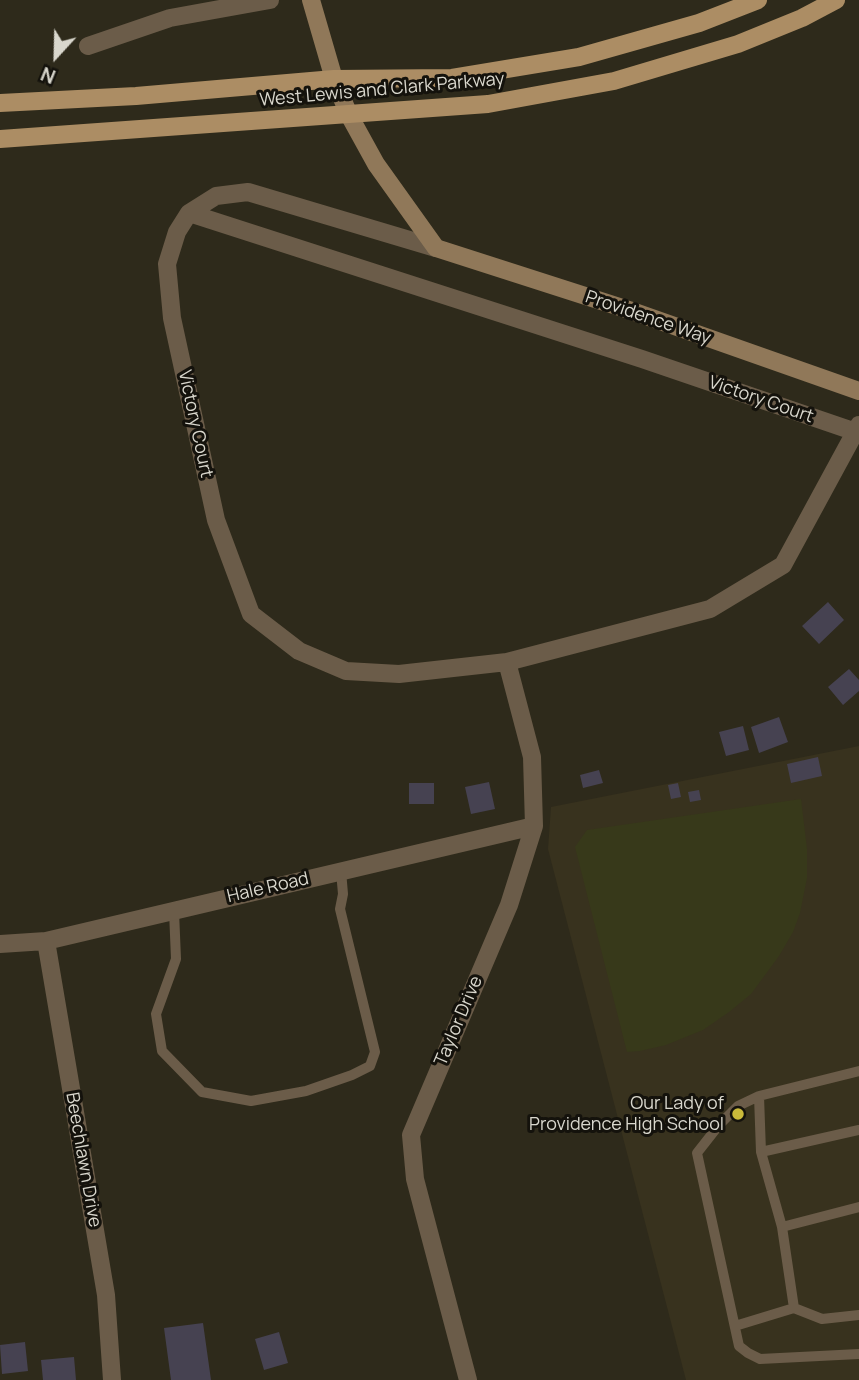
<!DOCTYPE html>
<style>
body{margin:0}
#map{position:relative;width:859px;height:1380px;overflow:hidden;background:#2e2a1b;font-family:Manrope,sans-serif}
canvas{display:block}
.north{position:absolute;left:21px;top:21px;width:70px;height:70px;-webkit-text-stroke:5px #14120c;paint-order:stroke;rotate:202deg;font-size:19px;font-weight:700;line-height:28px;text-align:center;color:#d9d7cd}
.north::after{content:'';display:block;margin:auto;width:24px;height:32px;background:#d9d7cd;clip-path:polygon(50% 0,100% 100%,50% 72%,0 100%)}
</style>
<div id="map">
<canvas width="859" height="1380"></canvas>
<div class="north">N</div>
</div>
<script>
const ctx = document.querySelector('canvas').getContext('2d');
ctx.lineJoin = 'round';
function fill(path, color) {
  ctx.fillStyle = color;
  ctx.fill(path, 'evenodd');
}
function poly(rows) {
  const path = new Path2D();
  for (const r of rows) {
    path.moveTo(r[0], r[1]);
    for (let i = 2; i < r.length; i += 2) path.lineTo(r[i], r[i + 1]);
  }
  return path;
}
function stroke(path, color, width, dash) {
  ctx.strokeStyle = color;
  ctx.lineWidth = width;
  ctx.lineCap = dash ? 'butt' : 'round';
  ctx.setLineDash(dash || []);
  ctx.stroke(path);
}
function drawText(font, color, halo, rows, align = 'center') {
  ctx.font = font + ' Manrope,sans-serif';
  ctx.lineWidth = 6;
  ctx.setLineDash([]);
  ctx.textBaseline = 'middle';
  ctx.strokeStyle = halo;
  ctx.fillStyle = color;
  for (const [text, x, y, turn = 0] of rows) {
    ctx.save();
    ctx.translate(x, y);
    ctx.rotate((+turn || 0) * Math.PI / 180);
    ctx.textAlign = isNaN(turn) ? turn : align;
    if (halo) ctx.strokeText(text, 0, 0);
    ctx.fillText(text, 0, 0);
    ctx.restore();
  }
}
fill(poly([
 [859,746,859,1380,686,1380,548,849,551,807]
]), '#38321e');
fill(poly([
 [801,799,807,849,807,878,800,913,793,932,779,956,751,994,729,1012,703,1030,666,1045,640,1051,627,1052,575,847,587,830]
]), '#37391a');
fill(poly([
 [828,602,844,620,819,644,802,626],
 [849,669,859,680,859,691,843,705,828,687],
 [779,717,788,742,759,753,751,727],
 [743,726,749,750,726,756,719,732],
 [818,757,822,776,791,783,787,764],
 [599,770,603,783,583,788,580,775],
 [489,782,495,809,471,814,465,787],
 [409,783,434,783,434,804,409,804],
 [678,783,681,797,671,799,668,785],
 [699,790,701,800,690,802,688,792],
 [203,1323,211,1380,171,1380,164,1328],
 [279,1332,288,1363,264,1370,255,1339],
 [25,1342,28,1371,2,1374,0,1345],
 [74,1357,76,1380,43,1380,41,1360]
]), '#464251');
stroke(poly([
 [174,911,176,959,156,1014,162,1051,202,1092,251,1101,306,1091,352,1075,370,1066,375,1052,340,909,343,894,341,871],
 [859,1071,759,1096,738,1106,719,1125,697,1153,739,1346,748,1353,760,1359,859,1354],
 [759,1096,761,1152,782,1227,794,1308,822,1319,859,1315],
 [761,1152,859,1130],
 [782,1227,859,1207],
 [735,1326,794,1308]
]), '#6b5c49', 10);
stroke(poly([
 [88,46,170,18,270,0],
 [189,213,642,359,856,432],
 [436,248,248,192,216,196,189,213,177,232,167,264,172,318,216,520,251,614,299,651,346,671,399,674,507,662,710,609,783,565,859,425],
 [46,941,106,1295,112,1380],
 [0,944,46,941,534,826],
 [468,1380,415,1179,411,1135,509,905,534,826,532,757,507,662]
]), '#6b5c49', 18);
stroke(poly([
 [311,0,334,79,349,115,376,164,436,248,629,310,859,391]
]), '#907859', 18);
stroke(poly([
 [0,103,136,96,334,79,452,78,579,57,699,23,758,0],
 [0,139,488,104,614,81,738,44,802,18,836,0]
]), '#ac8d64', 18);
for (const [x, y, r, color] of [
 [738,1114,7,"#caba3a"]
]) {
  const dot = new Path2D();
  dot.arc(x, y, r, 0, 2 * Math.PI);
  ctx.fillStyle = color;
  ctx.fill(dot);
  stroke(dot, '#14120c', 2.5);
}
drawText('18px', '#d9d7cd', '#14120c', [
 ["West Lewis and Clark Parkway",382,90,-5],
 ["Providence Way",648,318,19],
 ["Victory Court",761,400,19],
 ["Victory Court",195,424,78],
 ["Hale Road",268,888,-13],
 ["Taylor Drive",459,1021,-67],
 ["Beechlawn Drive",83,1160,80]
]);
drawText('18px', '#d9d7cd', '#14120c', [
 ["Our Lady of",724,1104],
 ["Providence High School",724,1125]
], 'right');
</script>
